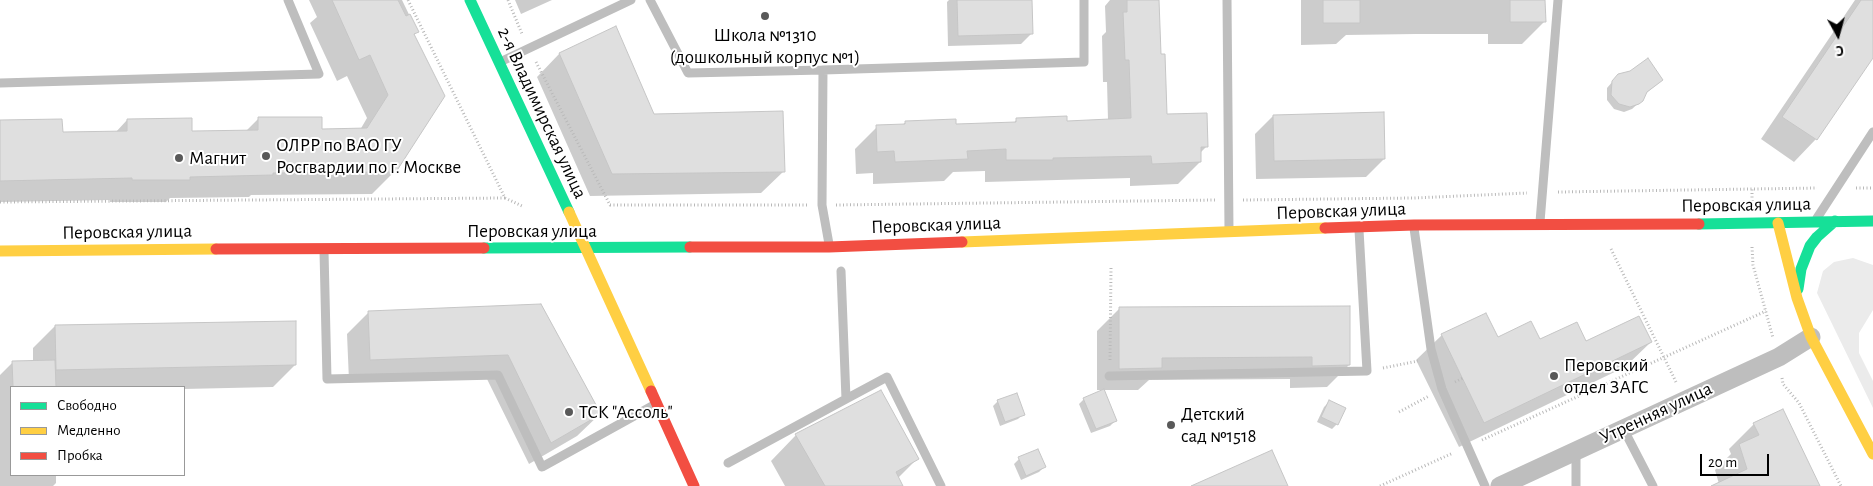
<!DOCTYPE html>
<meta charset="utf-8">
<style>
body{margin:0}
#map{position:relative;width:1873px;height:486px;overflow:hidden;background:#fff;font-family:"Alegreya Sans",sans-serif}
canvas{display:block}
.legend{position:absolute;left:10px;top:386px;width:175px;height:90px;box-sizing:border-box;background:#fff;border:1px solid #999;margin:0;padding:6px 9px;list-style:none;font-size:15px;color:#000}
.legend li{display:flex;align-items:center;gap:10px;height:25px}
.legend b{width:25px;border:1px solid #999}
.north{position:absolute;left:1813px;top:10px;width:50px;height:50px;-webkit-text-stroke:4px #fff;paint-order:stroke;rotate:173deg;font-size:14px;font-weight:700;line-height:20px;text-align:center;color:#000}
.north::after{content:'';display:block;margin:auto;width:18px;height:22px;background:#000;clip-path:polygon(50% 0,100% 100%,50% 72%,0 100%)}
.scale{position:absolute;left:1700px;top:454px;width:69px;height:22px;box-sizing:border-box;border:2px solid #000;border-top:0;padding-left:6px;font-size:15px;line-height:18px;white-space:nowrap;color:#000;-webkit-text-stroke:4px #fff;paint-order:stroke}
</style>
<div id="map">
<canvas width="1873" height="486"></canvas>
<ul class="legend">
<li><b style="height:6px;background:#16e098"></b>Свободно</li>
<li><b style="height:6px;background:#ffcf43"></b>Медленно</li>
<li><b style="height:6px;background:#f24e42"></b>Пробка</li>
</ul>
<div class="north">С</div>
<div class="scale">20 m</div>
</div>
<script>
const ctx = document.querySelector('canvas').getContext('2d');
ctx.lineJoin = 'round';
function fill(path, color) {
  ctx.fillStyle = color;
  ctx.fill(path, 'evenodd');
}
function poly(rows) {
  const path = new Path2D();
  for (const r of rows) {
    path.moveTo(r[0], r[1]);
    for (let i = 2; i < r.length; i += 2) path.lineTo(r[i], r[i + 1]);
  }
  return path;
}
function stroke(path, color, width, dash) {
  ctx.strokeStyle = color;
  ctx.lineWidth = width;
  ctx.lineCap = dash ? 'butt' : 'round';
  ctx.setLineDash(dash || []);
  ctx.stroke(path);
}
function drawText(font, color, halo, rows, align = 'center') {
  ctx.font = font + ' "Alegreya Sans",sans-serif';
  ctx.lineWidth = 4;
  ctx.setLineDash([]);
  ctx.textBaseline = 'middle';
  ctx.strokeStyle = halo;
  ctx.fillStyle = color;
  for (const [text, x, y, turn = 0] of rows) {
    ctx.save();
    ctx.translate(x, y);
    ctx.rotate((+turn || 0) * Math.PI / 180);
    ctx.textAlign = isNaN(turn) ? turn : align;
    if (halo) ctx.strokeText(text, 0, 0);
    ctx.fillText(text, 0, 0);
    ctx.restore();
  }
}
fill(poly([
 [1853,258,1873,265,1873,310,1859,333,1859,353,1873,381,1873,408,1817,293,1823,271,1834,262]
]), '#ebebeb');
fill(poly([
 [309,0,402,0,417,31,414,35,395,171,372,194,251,195,249,197,170,198,166,202,110,202,110,200,0,202,0,121,61,133,115,133,127,120,191,132,246,131,259,118,321,130,360,130,367,118,347,76,337,81,310,23,317,17],
 [515,0,552,0,521,14],
 [949,0,1031,0,1032,33,1021,44,948,46,947,2],
 [1110,0,1152,0,1166,116,1207,146,1200,153,1200,162,1178,184,1130,186,1130,178,985,182,985,171,953,172,944,181,873,184,873,173,856,174,855,149,877,127,902,125,906,122,955,126,1013,124,1017,119,1066,122,1108,120,1107,82,1103,82,1102,36,1106,32,1105,6],
 [1301,0,1544,0,1544,22,1522,44,1488,44,1488,34,1416,34,1346,35,1336,44,1301,45],
 [1855,0,1873,0,1873,56,1816,139,1794,162,1761,139],
 [615,27,653,116,784,171,761,193,590,196,537,77,559,54],
 [1662,80,1645,94,1642,100,1632,109,1624,112,1614,109,1607,100,1607,88,1613,81],
 [1273,116,1384,159,1366,177,1256,179,1255,134],
 [541,305,600,414,577,436,529,464,486,377,349,381,347,334,369,312],
 [1119,309,1349,365,1327,387,1290,388,1290,379,1149,380,1138,390,1097,390,1097,331],
 [55,326,295,365,273,387,184,389,184,387,11,387,11,475,56,475,56,483,53,486,0,486,0,375,13,362,33,362,33,348],
 [1442,335,1540,341,1651,342,1625,367,1459,447,1416,360],
 [1084,399,1115,421,1110,426,1091,433,1079,404],
 [998,401,1023,414,1018,419,1000,426,993,406],
 [1329,402,1344,408,1337,424,1332,429,1317,422,1324,407],
 [1754,424,1818,486,1714,486,1719,484,1715,470,1731,454,1729,449],
 [796,435,918,458,898,478,902,486,785,486,771,461],
 [1019,459,1044,467,1039,472,1021,480,1014,464]
]), '#0003');
const building = poly([
 [332,0,398,0,406,16,410,14,419,32,414,34,445,96,396,172,273,173,273,175,190,177,190,180,132,180,132,178,0,181,0,120,62,119,63,132,127,131,127,119,192,118,192,131,258,130,258,117,322,117,322,129,367,128,388,95,370,55,359,60,332,0],
 [957,0,1032,0,1033,34,958,36,957,0],
 [1127,0,1159,0,1161,54,1165,54,1167,114,1207,113,1208,147,1201,147,1201,162,1152,164,1151,156,1053,158,1053,160,1006,160,1006,149,967,151,968,159,895,162,894,151,877,152,876,125,905,124,905,121,956,119,956,124,1016,122,1016,118,1067,116,1067,121,1131,118,1129,60,1125,60,1123,12,1127,12,1127,0],
 [1323,0,1360,0,1360,23,1323,23,1323,0],
 [1510,0,1545,0,1546,22,1510,22,1510,0],
 [1861,0,1873,0,1873,58,1817,140,1782,117,1861,0],
 [616,26,654,114,783,111,785,172,612,174,559,53,616,26],
 [1648,58,1663,80,1647,92,1643,101,1639,104,1630,107,1619,104,1611,95,1612,81,1618,74,1630,71,1648,58],
 [1384,112,1385,159,1274,161,1273,115,1384,112],
 [541,304,601,414,551,443,508,355,370,360,368,311,541,304],
 [1350,306,1350,365,1312,366,1312,357,1162,358,1162,368,1119,369,1119,307,1350,306],
 [1486,313,1498,337,1531,321,1540,339,1577,322,1586,341,1639,316,1652,342,1484,423,1441,334,1486,313],
 [296,321,296,365,56,370,55,325,296,321],
 [55,360,56,387,13,387,12,361,55,360],
 [1104,389,1117,421,1096,429,1083,398,1104,389],
 [881,390,919,459,896,472,903,486,825,486,795,434,881,390],
 [1017,393,1025,415,1005,422,997,400,1017,393],
 [1329,400,1346,408,1338,425,1321,417,1329,400],
 [1783,409,1820,486,1711,486,1747,469,1739,444,1759,435,1753,423,1783,409],
 [1038,449,1046,467,1026,476,1018,457,1038,449],
 [1272,450,1288,486,1191,486,1272,450]
]);
fill(building, '#dfdfdf');
stroke(building, '#c6c6c6', 1);
stroke(poly([
 [508,0,522,34],
 [536,62,610,205,807,205],
 [1856,188,1873,188],
 [1558,192,1817,188],
 [505,198,522,206],
 [1243,200,1414,198,1527,193],
 [1752,201,1752,189],
 [0,202,505,198,408,0],
 [836,205,1215,200],
 [1752,247,1753,265,1773,338],
 [1611,249,1676,382],
 [1110,360,1111,268],
 [1383,368,1418,361],
 [1782,378,1783,384,1799,403,1841,486],
 [1455,382,1463,378],
 [1399,412,1429,396],
 [1482,440,1766,311],
 [1380,486,1453,453]
]), '#b9b9b9', 3, [1, 2.5]);
stroke(poly([
 [650,0,688,73,823,70],
 [1227,0,1229,230],
 [500,62,631,0],
 [0,83,319,74,288,0],
 [1817,218,1873,132],
 [1540,222,1558,0],
 [1414,228,1431,349,1442,389,1485,486],
 [829,244,822,205,823,70,1084,62,1084,0],
 [324,251,327,379,498,375,542,467,654,405],
 [1109,376,1367,371,1359,230],
 [846,399,887,377,941,486],
 [1623,428,1653,486],
 [728,463,846,399,841,271],
 [1576,486,1576,451]
]), '#bebebe', 9);
stroke(poly([
 [1500,486,1779,357,1811,337]
]), '#bebebe', 19);
stroke(poly([
 [470,0,569,212],
 [1699,224,1873,221],
 [484,248,690,247],
 [1798,289,1801,269,1810,246,1817,237,1835,221]
]), '#16e098', 11);
stroke(poly([
 [569,212,651,391],
 [1778,223,1797,298,1811,337,1873,454],
 [962,242,1325,228],
 [0,251,216,249]
]), '#ffcf43', 11);
stroke(poly([
 [1325,228,1414,225,1699,224],
 [690,247,829,247,962,242],
 [216,249,484,248],
 [651,391,694,486]
]), '#f24e42', 11);
for (const [x, y, r, color] of [
 [765,16,5,"#595959"],
 [266,156,5,"#595959"],
 [179,158,5,"#595959"],
 [1554,376,5,"#595959"],
 [569,412,5,"#595959"],
 [1171,425,5,"#595959"]
]) {
  const dot = new Path2D();
  dot.arc(x, y, r, 0, 2 * Math.PI);
  ctx.fillStyle = color;
  ctx.fill(dot);
  stroke(dot, '#fff', 2);
}
drawText('19px', '#000', '#fff', [
 ["Школа №1310",765,35,"center"],
 ["(дошкольный корпус №1)",765,57,"center"],
 ["ОЛРР по ВАО ГУ",276,145],
 ["Росгвардии по г. Москве",276,167],
 ["Магнит",189,158],
 ["Перовский",1564,365],
 ["отдел ЗАГС",1564,387],
 ["ТСК \"Ассоль\"",579,412],
 ["Детский",1181,414],
 ["сад №1518",1181,436]
], 'left');
drawText('19px', '#000', '#fff', [
 ["2-я Владимирская улица",542,113,65],
 ["Перовская улица",1746,205,-1],
 ["Перовская улица",1341,211,-2],
 ["Перовская улица",936,225,-2],
 ["Перовская улица",532,231],
 ["Перовская улица",127,232,-1],
 ["Утренняя улица",1656,413,-25]
]);
</script>
